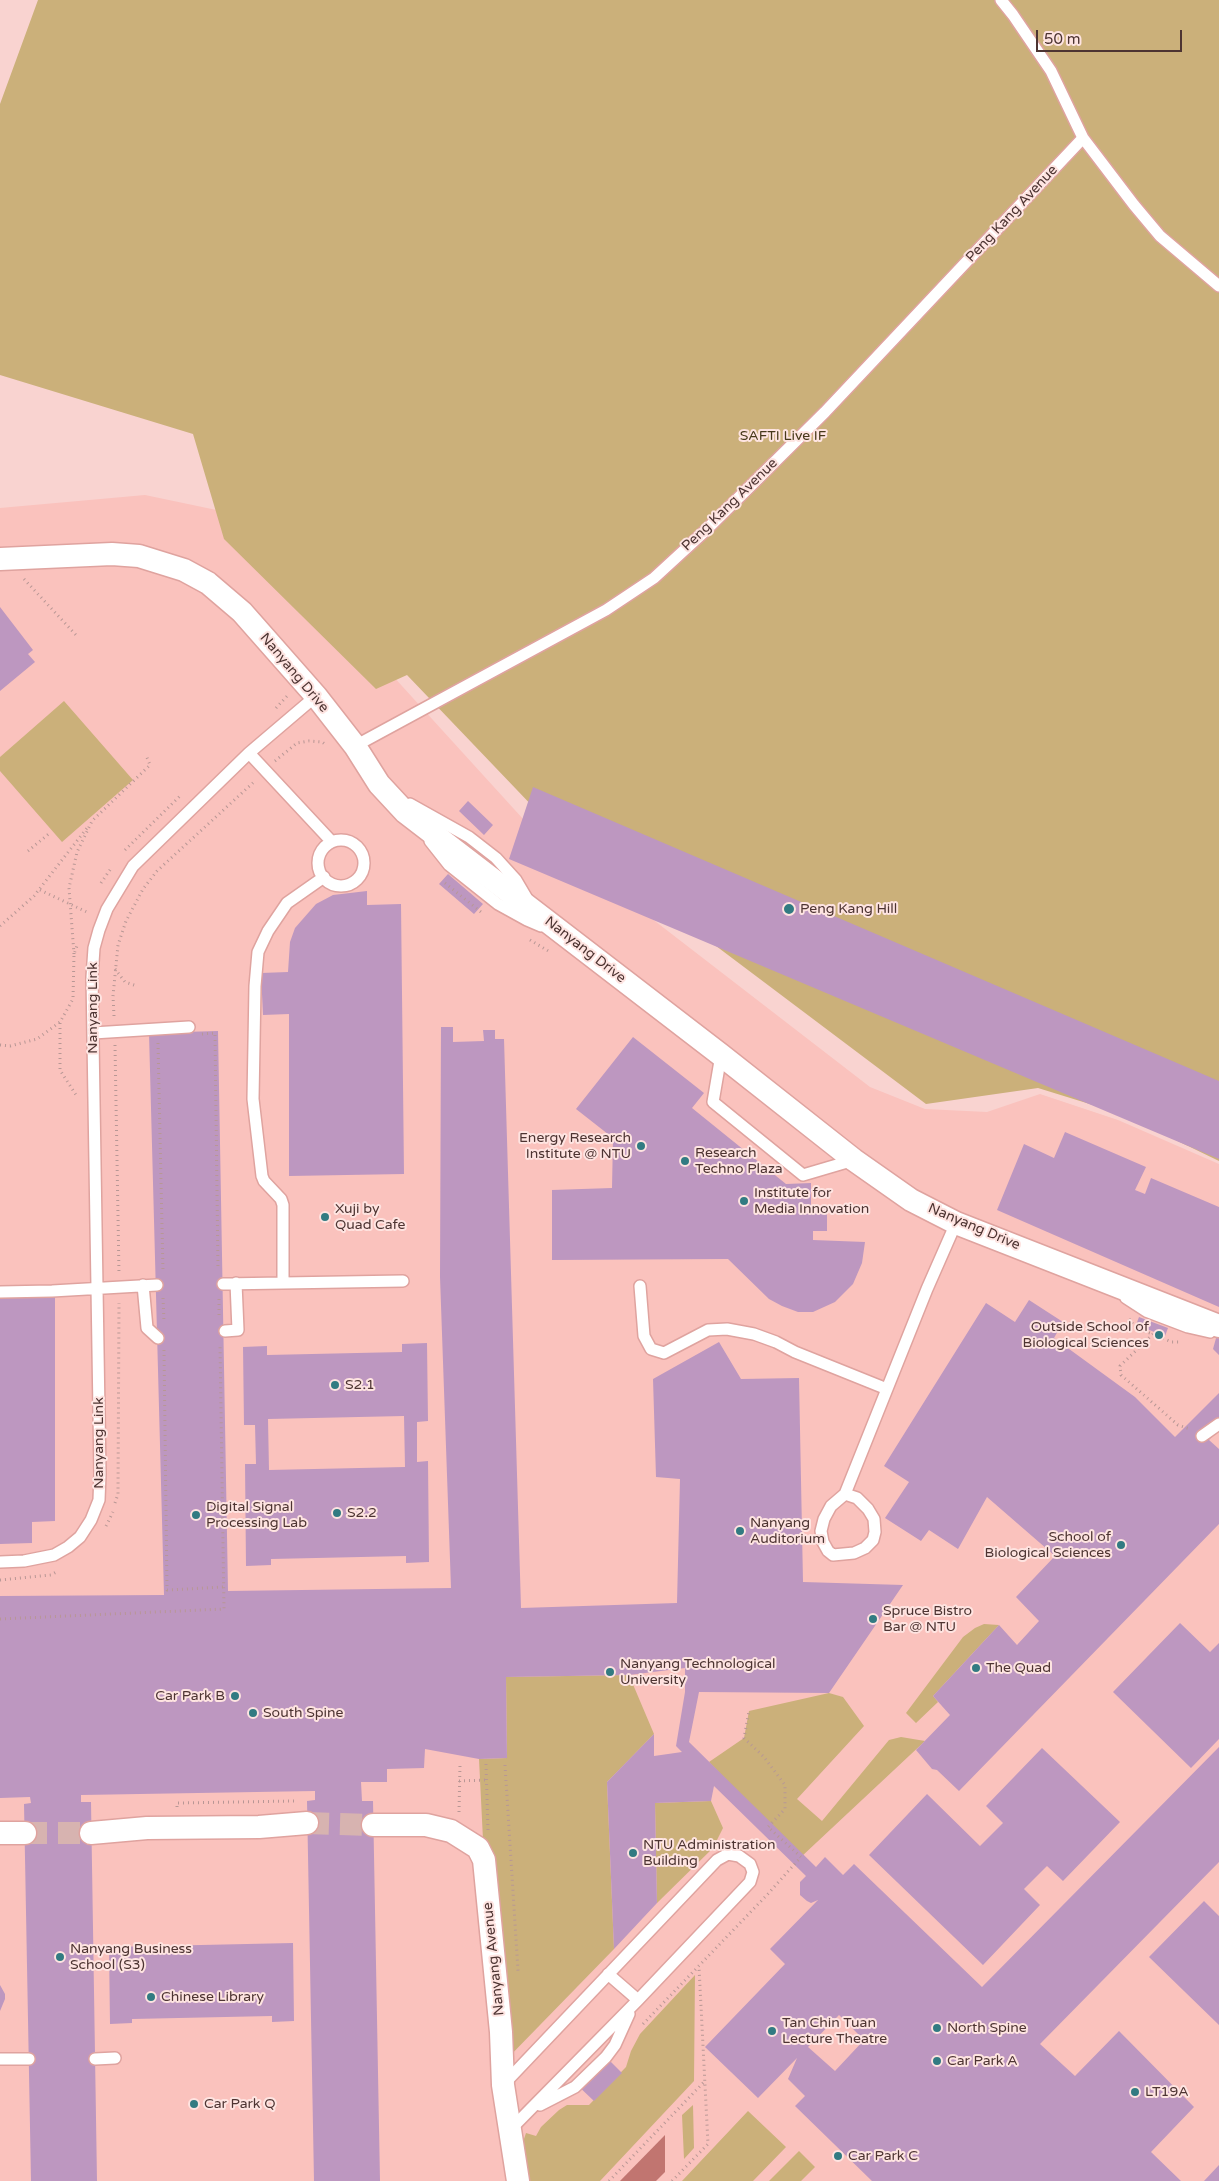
<!DOCTYPE html>
<style>
body{margin:0}
#map{position:relative;width:1219px;height:2181px;overflow:hidden;background:#f9d3d0;font-family:"Varela Round",sans-serif}
canvas{display:block}
.scale{position:absolute;left:1036px;top:30px;width:146px;height:22px;box-sizing:border-box;border:2px solid #4d3432;border-top:0;padding-left:6px;font-size:15px;line-height:18px;white-space:nowrap;color:#4d3432;-webkit-text-stroke:4px #fee4e1;paint-order:stroke}
</style>
<div id="map">
<canvas width="1219" height="2181"></canvas>
<div class="scale">50 m</div>
</div>
<script>
const ctx = document.querySelector('canvas').getContext('2d');
ctx.lineJoin = 'round';
function fill(path, color) {
  ctx.fillStyle = color;
  ctx.fill(path, 'evenodd');
}
function poly(rows) {
  const path = new Path2D();
  for (const r of rows) {
    if (r.length === 3) {
      path.moveTo(r[0] + r[2], r[1]);
      path.arc(r[0], r[1], r[2], 0, 2 * Math.PI);
      continue;
    }
    path.moveTo(r[0], r[1]);
    for (let i = 2; i < r.length; i += 2) path.lineTo(r[i], r[i + 1]);
  }
  return path;
}
function stroke(path, color, width, dash) {
  ctx.strokeStyle = color;
  ctx.lineWidth = width;
  ctx.lineCap = dash ? 'butt' : 'round';
  ctx.setLineDash(dash || []);
  ctx.stroke(path);
}
function drawText(font, color, halo, rows, align = 'center') {
  ctx.font = font + ' "Varela Round",sans-serif';
  ctx.lineWidth = 4;
  ctx.setLineDash([]);
  ctx.textBaseline = 'middle';
  ctx.strokeStyle = halo;
  ctx.fillStyle = color;
  for (const [text, x, y, turn = 0] of rows) {
    ctx.save();
    ctx.translate(x, y);
    ctx.rotate((+turn || 0) * Math.PI / 180);
    ctx.textAlign = isNaN(turn) ? turn : align;
    if (halo) ctx.strokeText(text, 0, 0);
    ctx.fillText(text, 0, 0);
    ctx.restore();
  }
}
fill(poly([
 [145,495,226,512,392,675,524,820,870,1087,925,1109,987,1112,1040,1094,1118,1120,1219,1164,1219,2181,0,2181,0,508]
]), '#fac2bd');
fill(poly([
 [38,0,1219,0,1219,1161,1122,1114,1038,1088,926,1104,538,812,407,675,376,689,224,539,193,434,0,375,0,104],
 [64,701,133,780,62,842,0,771,0,757],
 [984,1624,999,1625,933,1696,938,1702,916,1723,906,1713,963,1637,975,1628],
 [629,1675,654,1734,607,1782,614,1949,502,2064,484,1860,479,1759,507,1758,506,1677],
 [829,1693,843,1697,864,1726,797,1799,822,1821,889,1740,901,1737,925,1741,801,1857,709,1762,744,1738,749,1711],
 [711,1801,723,1828,713,1848,657,1903,655,1803],
 [695,1975,694,2081,600,2181,529,2181,522,2145,526,2133,536,2136,541,2127,559,2110,567,2105,589,2105,626,2067,631,2051,640,2034],
 [693,2105,694,2148,684,2159,682,2115],
 [748,2111,786,2147,753,2181,682,2181],
 [799,2151,815,2167,801,2181,769,2181]
]), '#cbb07a');
fill(poly([
 [665,2135,665,2172,656,2181,620,2181]
]), '#c17570');
fill(poly([
 [0,607,33,650,28,654,35,662,0,691],
 [533,787,1219,1081,1219,1159,509,859],
 [468,801,493,825,484,835,459,811],
 [448,874,483,904,474,914,439,884],
 [367,891,367,905,401,904,404,1174,289,1176,289,1014,263,1015,261,973,288,972,290,942,295,928,316,904,333,895],
 [441,1027,453,1027,453,1042,484,1041,483,1030,495,1030,495,1039,504,1039,521,1608,677,1603,680,1479,656,1477,653,1379,719,1342,741,1379,799,1378,803,1582,903,1585,829,1693,699,1692,689,1742,816,1867,825,1857,843,1875,854,1864,982,1987,1219,1747,1219,1862,1040,2044,1075,2076,1119,2031,1194,2107,1151,2152,1181,2181,872,2181,795,2106,805,2096,788,2079,797,2058,758,2098,705,2047,785,1964,770,1949,818,1900,811,1903,807,1901,800,1895,800,1882,806,1876,714,1786,711,1801,655,1803,657,1903,614,1949,607,1782,654,1734,654,1756,682,1752,676,1746,685,1692,685,1668,629,1675,506,1677,507,1758,479,1759,425,1749,424,1768,387,1769,387,1782,361,1782,362,1801,373,1801,380,2181,314,2181,307,1801,315,1800,315,1791,81,1795,81,1802,91,1802,97,2181,31,2181,24,1804,31,1803,30,1797,0,1798,0,1596,164,1595,149,1033,218,1031,228,1591,451,1588,440,1277],
 [839,2015,864,2040,835,2071,808,2047],
 [633,1037,704,1093,692,1108,786,1184,811,1183,811,1208,827,1207,827,1231,813,1231,813,1240,865,1242,862,1263,853,1284,835,1302,813,1312,798,1312,782,1306,769,1299,728,1259,552,1260,552,1190,612,1188,613,1138,576,1109],
 [1065,1132,1146,1167,1135,1190,1145,1194,1151,1178,1219,1207,1219,1307,997,1210,1024,1144,1054,1158],
 [55,1296,55,1521,32,1522,32,1543,0,1544,0,1297],
 [1029,1300,1063,1322,1054,1338,1135,1397,1175,1437,1219,1393,1219,1429,1209,1440,1219,1449,1219,1524,959,1791,937,1770,932,1769,916,1750,950,1715,933,1696,999,1625,1017,1645,1039,1621,1016,1597,1055,1556,987,1497,958,1549,929,1530,921,1541,885,1518,909,1482,884,1466,986,1303,1015,1322],
 [1139,1317,1168,1328,1165,1336,1136,1325],
 [1218,1331,1219,1331,1219,1355,1213,1349],
 [427,1343,428,1421,417,1422,417,1462,428,1461,429,1562,406,1563,406,1556,271,1559,271,1565,246,1566,245,1464,256,1464,255,1425,244,1425,243,1347,267,1346,267,1355,402,1352,402,1344],
 [404,1416,405,1467,269,1470,268,1419],
 [1180,1623,1210,1652,1219,1643,1219,1739,1191,1768,1113,1692],
 [1042,1748,1120,1822,1063,1881,1047,1866,1024,1889,1040,1905,983,1965,869,1855,927,1794,980,1846,1003,1823,986,1806],
 [1204,1901,1219,1916,1219,2025,1149,1957],
 [293,1943,294,2021,272,2022,272,2016,132,2019,132,2023,110,2024,109,1947],
 [0,1985,5,1994,5,1999,0,2011],
 [603,2054,622,2073,594,2101,574,2082],
 [1219,2165,1219,2181,1204,2181]
]), '#bd97c0');
stroke(poly([
 [307,1823,373,1825],
 [25,1833,91,1833]
]), '#d7b3b0', 22, [22, 11]);
const service = poly([
 [1001,0,1013,15,1051,71,1083,138,1134,205,1160,236,1219,286],
 [355,746,606,610,654,578,704,532,825,412,1083,138],
 [249,753,332,842],
 [410,804,469,837,496,858,516,880,526,897],
 [341,863,23],
 [430,841,449,865,498,904,527,920,541,926],
 [93,1033,189,1027],
 [721,1055,713,1102,803,1175,854,1160],
 [283,1282,283,1205,281,1199,264,1181,262,1176,253,1099,255,986,258,952,268,931,287,903,324,877],
 [223,1284,403,1281],
 [143,1285,147,1328,158,1338],
 [640,1286,644,1336,651,1349,664,1353,708,1330,727,1329,754,1334,776,1342,795,1352,887,1389],
 [0,1292,52,1291,157,1285],
 [1126,1298,1146,1311,1188,1327,1210,1332],
 [225,1331,238,1330,236,1283],
 [1202,1436,1219,1424],
 [845,1494,857,1498,868,1509,874,1519,875,1532,873,1540,865,1548,854,1553,833,1555,828,1551,823,1542,821,1531,824,1519,831,1506,845,1494,927,1289,956,1223],
 [0,1562,24,1561,54,1555,68,1547,80,1537,91,1520,99,1500,100,1474,92,977,94,948,99,930,107,909,133,866,249,753,316,696],
 [608,1974,638,2000],
 [0,2059,29,2059],
 [95,2059,115,2058],
 [504,2084,717,1860,728,1854,739,1856,750,1864,753,1872,750,1882,638,2000,510,2130],
 [540,2105,575,2087,606,2057,615,2045,629,2014]
]);
const minor = poly([
 [0,559,112,554,139,556,184,570,208,583,242,612,316,696,355,746,379,784,405,812,721,1055,854,1160,911,1200,956,1223,1219,1326],
 [373,1825,426,1825,451,1831,478,1848,484,1860,501,2032,503,2085,518,2181],
 [0,1833,25,1833],
 [91,1833,147,1828,259,1827,307,1823]
]);
stroke(service, '#dfa39f', 14);
stroke(minor, '#dfa39f', 25);
stroke(poly([
 [24,579,76,635],
 [276,708,288,695],
 [275,761,297,743,309,741,322,742,326,745],
 [125,850,181,795],
 [28,851,51,832],
 [101,883,112,867],
 [445,883,481,912],
 [40,890,89,913],
 [0,926,34,896,87,828],
 [530,940,550,952],
 [74,954,69,888,77,852,92,821,150,765,146,755],
 [115,969,125,982,137,986],
 [114,1016,113,996,118,945,126,921,143,889,157,871,255,781],
 [60,1023,60,1070,76,1095],
 [202,1034,215,1033,218,1270],
 [158,1043,163,1272],
 [0,1045,10,1046,37,1039,60,1022,73,999,74,954,78,943],
 [115,1045,119,1274],
 [163,1298,164,1322],
 [219,1299,219,1317],
 [1129,1319,1135,1327,1172,1342,1181,1342],
 [1153,1334,1120,1366,1121,1375,1178,1425,1190,1429],
 [164,1350,167,1590,224,1587],
 [115,1503,118,1494,119,1303],
 [106,1526,113,1512],
 [0,1580,51,1575,58,1571],
 [0,1619,224,1609,220,1344],
 [486,1764,488,1831],
 [505,1765,518,1971],
 [459,1781,485,1780],
 [177,1807,177,1803,295,1801,295,1803],
 [459,1812,460,1765],
 [643,2024,766,1896,801,1857,768,1827,785,1809,785,1785,764,1757,744,1738,749,1711],
 [609,2181,704,2082],
 [672,2181,708,2144,699,1967]
]), '#b89795', 3, [1, 4]);
stroke(service, '#fff', 11);
stroke(minor, '#fff', 22);
for (const [x, y, r, color] of [
 [789,909,6,"#327b82"],
 [641,1146,5,"#327b82"],
 [685,1161,5,"#327b82"],
 [744,1201,5,"#327b82"],
 [325,1217,5,"#327b82"],
 [1159,1335,5,"#327b82"],
 [335,1385,5,"#327b82"],
 [337,1513,5,"#327b82"],
 [196,1515,5,"#327b82"],
 [740,1531,5,"#327b82"],
 [1121,1545,5,"#327b82"],
 [873,1619,5,"#327b82"],
 [976,1668,5,"#327b82"],
 [610,1672,5,"#327b82"],
 [235,1696,5,"#327b82"],
 [253,1713,5,"#327b82"],
 [633,1853,5,"#327b82"],
 [60,1957,5,"#327b82"],
 [151,1997,5,"#327b82"],
 [937,2028,5,"#327b82"],
 [772,2031,5,"#327b82"],
 [937,2061,5,"#327b82"],
 [1135,2092,5,"#327b82"],
 [194,2104,5,"#327b82"],
 [838,2156,5,"#327b82"]
]) {
  const dot = new Path2D();
  dot.arc(x, y, r, 0, 2 * Math.PI);
  ctx.fillStyle = color;
  ctx.fill(dot);
  stroke(dot, '#fee4e1', 2);
}
drawText('14px', '#4d3432', '#fee4e1', [
 ["Peng Kang Avenue",1012,214,-47],
 ["Peng Kang Avenue",730,505,-44],
 ["Nanyang Drive",294,673,50],
 ["Nanyang Drive",585,950,38],
 ["Nanyang Link",93,1008,-90],
 ["Nanyang Drive",974,1227,23],
 ["Nanyang Link",99,1443,-90],
 ["Nanyang Avenue",494,1959,-96]
]);
drawText('14px', '#47391a', '#fee4e1', [
 ["SAFTI Live IF",783,436]
]);
drawText('14px', '#4d3432', '#fee4e1', [
 ["Peng Kang Hill",800,909],
 ["Energy Research",631,1138,"right"],
 ["Institute @ NTU",631,1154,"right"],
 ["Research",695,1153],
 ["Techno Plaza",695,1169],
 ["Institute for",754,1193],
 ["Media Innovation",754,1209],
 ["Xuji by",335,1209],
 ["Quad Cafe",335,1225],
 ["Outside School of",1149,1327,"right"],
 ["Biological Sciences",1149,1343,"right"],
 ["S2.1",345,1385],
 ["Digital Signal",206,1507],
 ["Processing Lab",206,1523],
 ["S2.2",347,1513],
 ["Nanyang",750,1523],
 ["Auditorium",750,1539],
 ["School of",1111,1537,"right"],
 ["Biological Sciences",1111,1553,"right"],
 ["Spruce Bistro",883,1611],
 ["Bar @ NTU",883,1627],
 ["Nanyang Technological",620,1664],
 ["University",620,1680],
 ["The Quad",986,1668],
 ["Car Park B",225,1696,"right"],
 ["South Spine",263,1713],
 ["NTU Administration",643,1845],
 ["Building",643,1861],
 ["Nanyang Business",70,1949],
 ["School (S3)",70,1965],
 ["Chinese Library",161,1997],
 ["Tan Chin Tuan",782,2023],
 ["Lecture Theatre",782,2039],
 ["North Spine",947,2028],
 ["Car Park A",947,2061],
 ["LT19A",1145,2092],
 ["Car Park Q",204,2104],
 ["Car Park C",848,2156]
], 'left');
</script>
